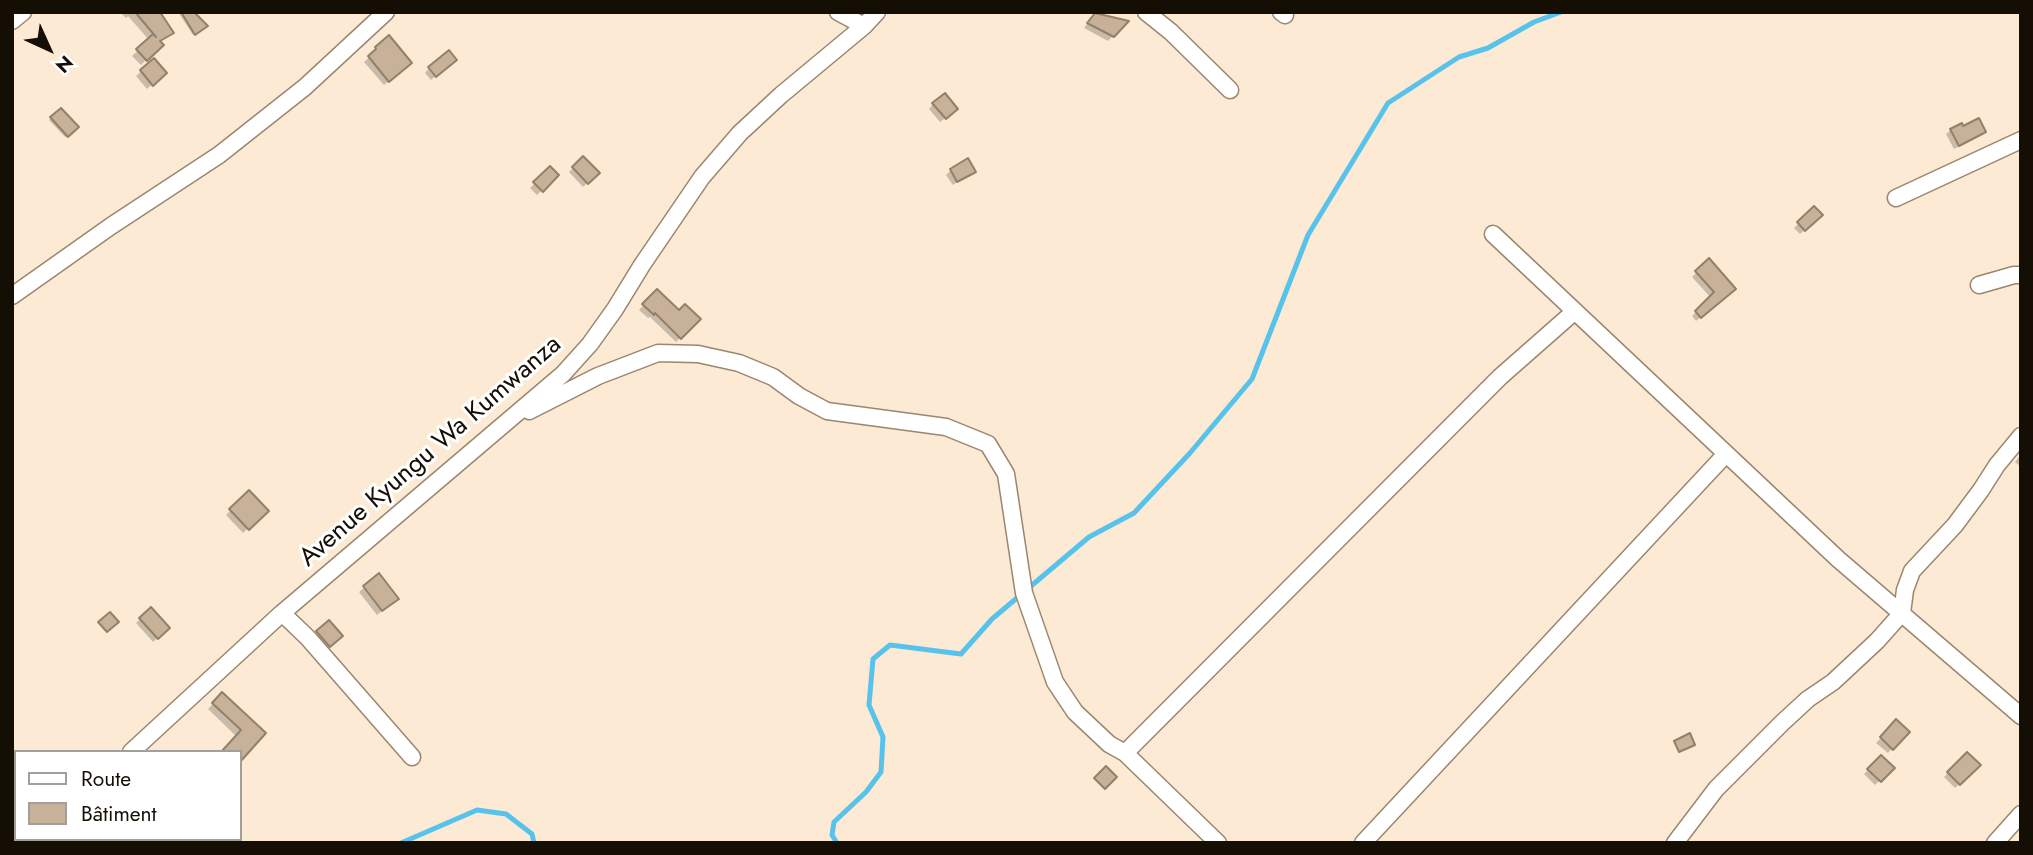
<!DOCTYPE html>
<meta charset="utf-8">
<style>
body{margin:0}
#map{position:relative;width:2033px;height:855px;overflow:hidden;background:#fcead4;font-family:Jost,sans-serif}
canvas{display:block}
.frame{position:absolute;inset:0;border:14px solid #150e05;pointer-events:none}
.legend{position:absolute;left:14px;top:750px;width:228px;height:91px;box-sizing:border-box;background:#fff;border:2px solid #a19f9b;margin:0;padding:9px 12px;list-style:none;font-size:21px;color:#150e05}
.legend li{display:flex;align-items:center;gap:14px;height:35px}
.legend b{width:35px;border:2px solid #a19f9b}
.north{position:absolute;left:14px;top:14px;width:70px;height:70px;-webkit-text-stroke:5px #fff;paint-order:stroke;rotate:135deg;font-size:19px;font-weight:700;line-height:28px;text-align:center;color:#150e05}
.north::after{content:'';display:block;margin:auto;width:24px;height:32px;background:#150e05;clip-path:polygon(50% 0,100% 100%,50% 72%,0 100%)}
</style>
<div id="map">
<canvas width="2033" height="855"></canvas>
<div class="frame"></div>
<ul class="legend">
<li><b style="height:9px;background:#fff"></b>Route</li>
<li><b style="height:19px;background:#c7b198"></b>Bâtiment</li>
</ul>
<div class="north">N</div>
</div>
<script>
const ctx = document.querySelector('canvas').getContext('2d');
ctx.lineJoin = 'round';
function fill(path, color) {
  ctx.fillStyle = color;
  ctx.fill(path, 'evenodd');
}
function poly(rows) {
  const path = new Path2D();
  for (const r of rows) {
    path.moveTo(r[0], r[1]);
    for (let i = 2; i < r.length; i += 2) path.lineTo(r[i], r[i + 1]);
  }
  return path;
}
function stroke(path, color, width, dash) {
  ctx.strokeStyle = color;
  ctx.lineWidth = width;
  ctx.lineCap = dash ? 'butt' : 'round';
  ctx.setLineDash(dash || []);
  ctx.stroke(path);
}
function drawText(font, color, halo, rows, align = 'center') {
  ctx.font = font + ' Jost,sans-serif';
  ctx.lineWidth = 6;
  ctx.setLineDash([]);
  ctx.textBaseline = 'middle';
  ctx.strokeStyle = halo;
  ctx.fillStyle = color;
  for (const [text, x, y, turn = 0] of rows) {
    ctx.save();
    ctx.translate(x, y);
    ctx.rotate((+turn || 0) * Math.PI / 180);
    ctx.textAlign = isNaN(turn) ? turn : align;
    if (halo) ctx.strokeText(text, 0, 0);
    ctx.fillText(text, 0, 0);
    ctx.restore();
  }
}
fill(poly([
 [120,12,160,12,172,32,159,42,161,45,141,65,132,56,149,40,128,16,126,18],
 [178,12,191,12,205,28,193,35],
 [1091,19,1126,22,1108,41,1084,28],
 [376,48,406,67,384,85,364,62,373,54,371,52],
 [154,60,165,73,147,89,136,76],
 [450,64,431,80,425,73,429,68],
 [933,104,952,113,940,122,929,109],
 [61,110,76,127,65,137,49,120],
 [1963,128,1984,131,1980,136,1954,149,1946,134,1951,130],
 [583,158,597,173,583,187,569,172],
 [550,168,557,175,537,195,530,188],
 [951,170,973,171,953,185,946,175],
 [1814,208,1821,215,1800,234,1794,228],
 [1709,260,1730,292,1696,321,1692,316,1711,298,1692,277],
 [657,291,679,313,698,319,676,342,650,317,648,318,639,310],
 [2020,456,2021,456,2021,467,2015,462],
 [249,493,266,511,243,533,226,515],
 [379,575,392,603,377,615,359,592],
 [150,610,168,628,153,642,136,623],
 [329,622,336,641,325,651,313,637],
 [222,694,264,733,240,759,237,737,208,709],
 [1896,722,1907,732,1888,753,1876,743],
 [1967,754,1979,765,1955,788,1944,777],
 [1881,757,1892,768,1875,785,1864,774]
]), '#0003');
stroke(poly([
 [401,843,477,810,506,814,532,834,534,843],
 [837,843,832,835,834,822,866,792,881,772,883,737,869,705,873,659,890,645,961,654,992,619,1089,537,1134,513,1190,453,1252,379,1308,235,1388,103,1459,57,1488,48,1534,22,1561,12]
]), '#58c3ea', 5);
const building = poly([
 [135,12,160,12,174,33,160,41,164,45,147,61,136,49,153,34,156,37,135,12],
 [181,12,194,12,208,26,195,35,181,12],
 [1095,13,1129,21,1114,37,1087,23,1095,13],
 [389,35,412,63,389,82,368,56,376,49,375,47,389,35],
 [449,50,457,60,436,77,428,67,449,50],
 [154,58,167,73,153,86,140,70,154,58],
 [945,93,958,109,946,119,932,103,945,93],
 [61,108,79,127,68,137,50,117,61,108],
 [1979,118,1986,132,1959,146,1950,129,1962,123,1963,126,1979,118],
 [583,156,600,173,588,184,572,167,583,156],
 [968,158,976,172,957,182,950,169,968,158],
 [550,166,559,175,543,192,533,182,550,166],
 [1814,206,1823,215,1805,231,1797,222,1814,206],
 [1709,258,1736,289,1701,318,1695,311,1714,292,1695,271,1709,258],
 [657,289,679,310,685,304,701,319,681,339,655,313,654,315,642,304,657,289],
 [249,490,269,511,249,530,229,509,249,490],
 [379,573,399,599,382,611,363,586,379,573],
 [151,607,170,628,158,639,139,618,151,607],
 [110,612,119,622,107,632,98,622,110,612],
 [329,620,343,636,330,647,316,631,329,620],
 [222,692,266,733,240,762,240,752,221,752,241,730,212,703,222,692],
 [1896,719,1910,732,1893,750,1880,737,1896,719],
 [1690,733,1695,745,1679,752,1674,741,1690,733],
 [1967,752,1981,765,1960,785,1947,772,1967,752],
 [1881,755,1895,768,1881,782,1867,769,1881,755],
 [1106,766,1117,777,1105,789,1094,778,1106,766]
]);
fill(building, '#c7b198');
stroke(building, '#948068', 2);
const minor = poly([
 [838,12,864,26],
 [1146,12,1171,32,1230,90],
 [1281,12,1285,15],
 [12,21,23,12],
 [1896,198,2021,140],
 [1493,234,1838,559,2021,716],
 [1979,285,2014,275,2021,275],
 [12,296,111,226,219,155,305,87,386,12],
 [529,411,598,376,658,353,698,354,739,363,773,377,799,396,827,411,946,427,988,444,1006,474,1024,593,1055,682,1075,712,1109,744,1125,753,1218,843],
 [282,613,308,638,412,757],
 [131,752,282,613,563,374,590,344,615,309,642,265,702,177,740,133,781,95,864,26,877,12],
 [1125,753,1500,377,1575,311],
 [38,843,42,839],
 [1363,843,1725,455],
 [1675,843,1716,789,1783,722,1808,699,1833,682,1877,641,1902,613,1905,590,1912,571,1955,525,1981,490,1997,465,2021,436],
 [1995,843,2021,814]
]);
stroke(minor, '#9b866e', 19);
stroke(minor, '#fff', 16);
drawText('26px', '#150e05', '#fff', [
 ["Avenue Kyungu Wa Kumwanza",431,452,-41]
]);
</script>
